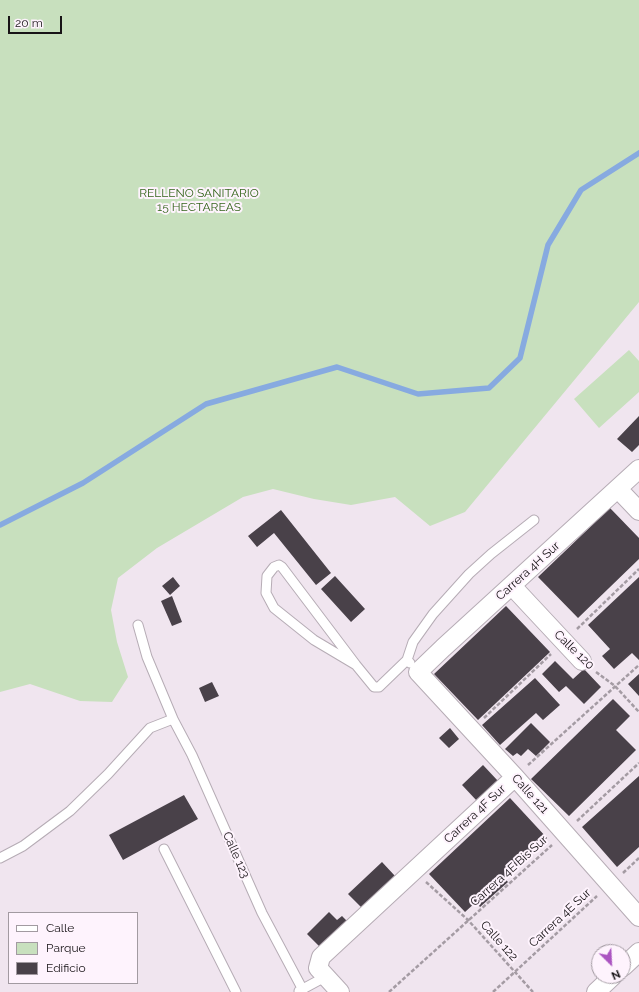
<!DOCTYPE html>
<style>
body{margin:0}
#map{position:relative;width:639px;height:992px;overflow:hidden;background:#f0e5ef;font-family:Raleway,sans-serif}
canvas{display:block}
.legend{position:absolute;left:8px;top:912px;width:130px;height:72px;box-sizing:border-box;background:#fef3fd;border:1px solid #a29aa1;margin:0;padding:5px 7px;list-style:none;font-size:12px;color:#181417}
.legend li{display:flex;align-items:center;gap:8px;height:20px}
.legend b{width:20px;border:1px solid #a29aa1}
.north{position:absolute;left:591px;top:944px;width:40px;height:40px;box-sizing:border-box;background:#fef3fd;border:1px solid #a29aa1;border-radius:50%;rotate:156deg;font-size:11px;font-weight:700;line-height:16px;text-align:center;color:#181417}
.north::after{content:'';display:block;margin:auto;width:14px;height:18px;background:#ab54c1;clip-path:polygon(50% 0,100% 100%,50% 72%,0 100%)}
.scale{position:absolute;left:8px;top:16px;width:54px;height:18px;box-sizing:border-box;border:2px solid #181417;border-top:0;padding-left:5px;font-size:12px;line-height:14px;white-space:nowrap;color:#181417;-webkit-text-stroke:3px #fef3fd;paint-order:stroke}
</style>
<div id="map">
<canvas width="639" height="992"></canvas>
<ul class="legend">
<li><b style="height:5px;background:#fff"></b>Calle</li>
<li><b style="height:11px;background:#c8e0be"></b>Parque</li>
<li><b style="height:11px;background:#494149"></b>Edificio</li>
</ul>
<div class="north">N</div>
<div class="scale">20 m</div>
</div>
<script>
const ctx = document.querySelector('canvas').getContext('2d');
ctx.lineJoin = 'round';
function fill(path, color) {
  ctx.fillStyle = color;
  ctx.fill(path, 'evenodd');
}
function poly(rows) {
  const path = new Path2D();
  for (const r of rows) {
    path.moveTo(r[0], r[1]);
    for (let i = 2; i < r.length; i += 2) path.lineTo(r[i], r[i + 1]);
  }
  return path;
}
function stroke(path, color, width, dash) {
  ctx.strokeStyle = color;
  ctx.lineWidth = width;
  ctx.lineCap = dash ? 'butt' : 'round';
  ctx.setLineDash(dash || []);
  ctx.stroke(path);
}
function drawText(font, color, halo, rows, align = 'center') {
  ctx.font = font + ' Raleway,sans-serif';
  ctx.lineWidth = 4;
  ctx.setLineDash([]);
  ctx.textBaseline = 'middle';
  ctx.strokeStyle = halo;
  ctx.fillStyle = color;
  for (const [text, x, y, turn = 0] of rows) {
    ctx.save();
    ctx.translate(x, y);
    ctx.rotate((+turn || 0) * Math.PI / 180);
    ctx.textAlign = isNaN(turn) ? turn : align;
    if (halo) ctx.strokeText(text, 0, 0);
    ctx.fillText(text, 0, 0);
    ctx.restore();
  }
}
fill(poly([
 [0,0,639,0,639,302,465,512,430,526,395,497,351,505,314,499,273,489,243,497,157,548,118,578,111,610,117,642,128,677,112,702,80,701,30,684,0,692],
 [629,350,639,361,639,392,599,428,574,399]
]), '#c8e0be');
stroke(poly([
 [0,525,83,483,206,404,337,367,418,394,489,388,520,358,548,245,581,190,639,153]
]), '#87aae0', 5.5);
fill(poly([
 [639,416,639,445,632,452,617,439],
 [610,508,639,538,639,559,578,618,538,577],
 [281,510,331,573,316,585,274,533,257,547,248,536],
 [335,576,365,609,351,622,321,589],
 [173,577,180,586,170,595,162,586],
 [639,577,639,660,632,653,614,669,602,656,610,649,588,625],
 [172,596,182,622,172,626,161,601],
 [506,606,550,652,478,720,434,674],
 [555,661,573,679,584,669,601,687,584,704,566,686,559,692,542,674],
 [639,674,639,696,628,684],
 [535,678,560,705,543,720,536,713,500,745,482,725],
 [212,682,219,696,205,702,199,688],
 [613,699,630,716,616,730,636,750,569,816,531,779],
 [531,723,550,742,536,756,528,749,521,756,517,753,513,756,505,749],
 [450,728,459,739,449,748,439,738],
 [483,765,498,781,477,801,462,785],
 [639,776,639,847,617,867,582,827],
 [184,795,198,819,123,860,109,835],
 [510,798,547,838,504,878,508,882,480,907,476,902,465,912,429,874],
 [382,862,395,876,362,908,348,894],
 [329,912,337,920,342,916,348,922,321,948,307,934]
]), '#494149');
const service = poly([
 [138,625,147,657,173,719,192,755,262,913,303,990],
 [410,663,407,660,413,642,433,614,469,574,491,554,534,520],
 [356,665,314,640,274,608,266,593,267,576,274,567,279,565,282,567,356,665,374,687,379,687,407,660],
 [164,849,236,992],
 [0,858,23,846,70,811,108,774,150,728,173,719],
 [299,991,325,977]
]);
const minor = poly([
 [639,469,443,648,418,672,515,777,639,917],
 [618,489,639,511],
 [512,586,582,661],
 [623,967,639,952],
 [340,992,318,968,321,957,515,777],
 [596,992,613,976]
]);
stroke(service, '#b6acb5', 11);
stroke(minor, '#b6acb5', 20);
stroke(poly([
 [577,629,639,569],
 [596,672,615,686,639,712],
 [484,718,551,654],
 [528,765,639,665],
 [577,821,639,763],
 [623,873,639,858],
 [426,882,468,920,533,992],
 [389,992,552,845],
 [493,992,597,896]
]), '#a49ba3', 2.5, [4, 2]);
stroke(service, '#fff', 9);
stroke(minor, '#fff', 18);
drawText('12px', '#35661c', '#fef3fd', [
 ["RELLENO SANITARIO",199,193],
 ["15 HECTAREAS",199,207]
]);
drawText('12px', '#181417', '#fef3fd', [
 ["Carrera 4H Sur",528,571,-42],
 ["Calle 120",574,650,44],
 ["Calle 121",530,794,48],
 ["Carrera 4F Sur",475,814,-43],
 ["Calle 123",236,855,66],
 ["Carrera 4E Bis Sur",509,871,-42],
 ["Carrera 4E Sur",560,918,-43],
 ["Calle 122",499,941,48]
]);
</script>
